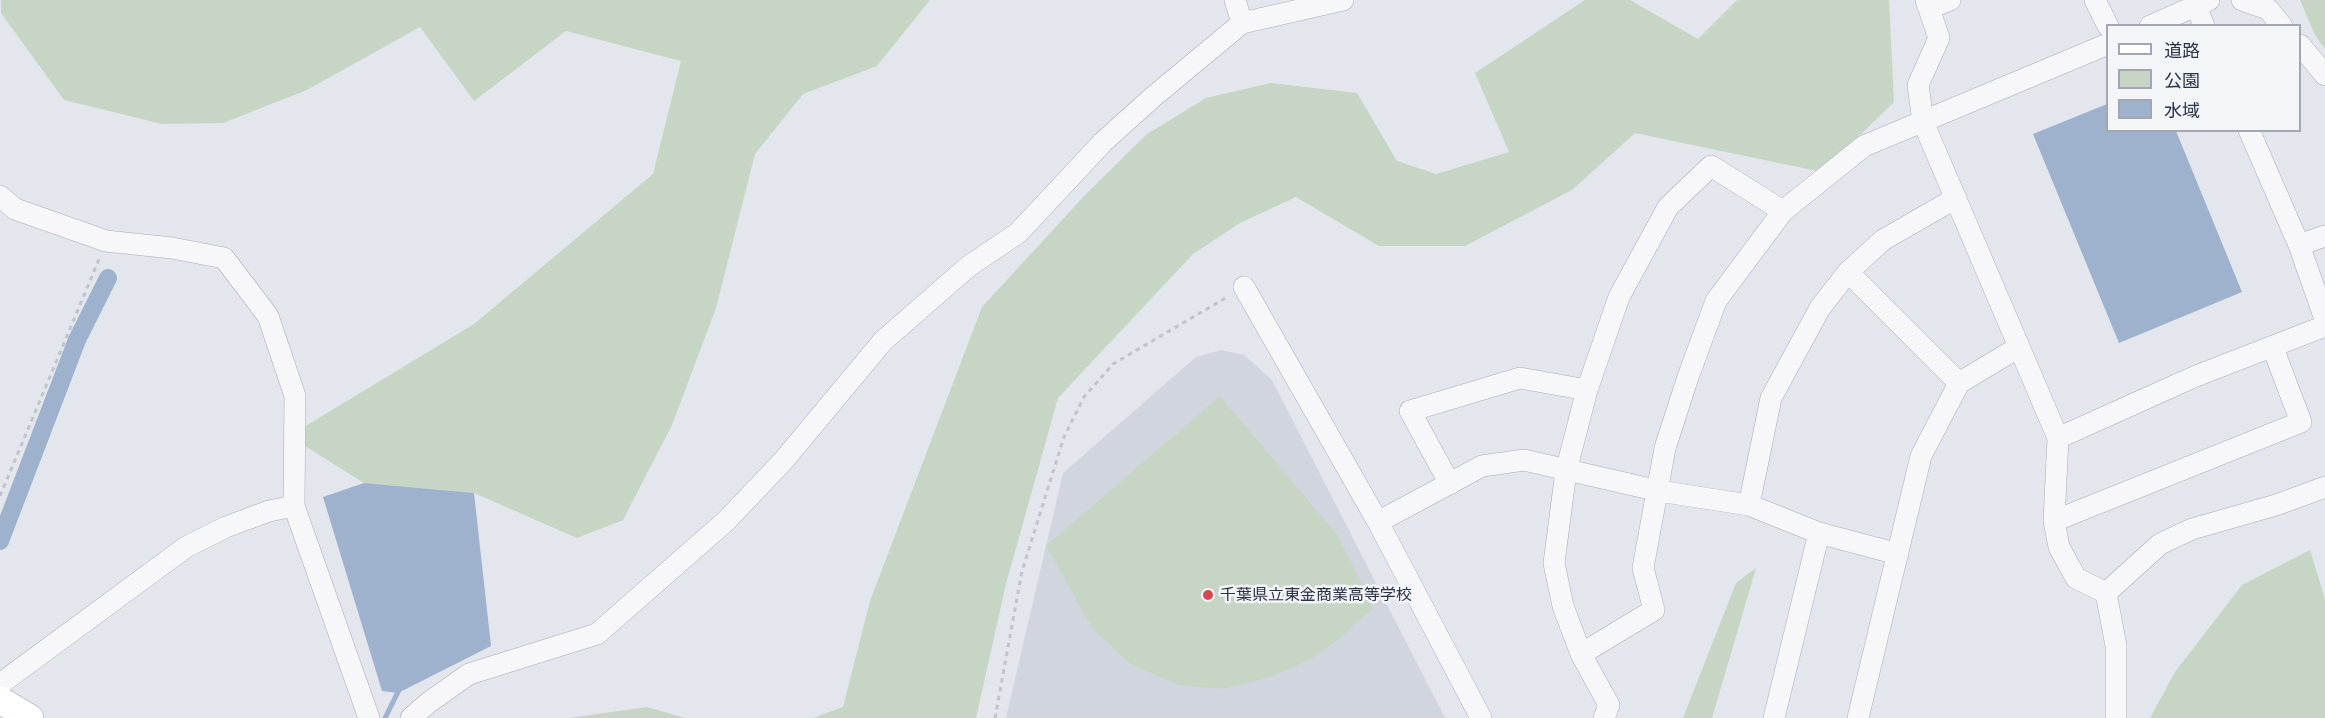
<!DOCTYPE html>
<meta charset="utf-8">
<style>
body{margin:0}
#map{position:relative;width:2325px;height:718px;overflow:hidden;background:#e3e6ec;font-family:Inter,"Noto Sans JP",sans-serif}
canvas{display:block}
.legend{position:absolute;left:2106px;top:24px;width:195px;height:108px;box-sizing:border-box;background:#f3f5f9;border:2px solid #a3a7b1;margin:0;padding:8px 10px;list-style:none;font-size:18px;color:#2a3245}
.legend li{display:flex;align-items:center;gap:12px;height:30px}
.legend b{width:30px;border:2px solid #a3a7b1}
</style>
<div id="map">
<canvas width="2325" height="718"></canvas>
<ul class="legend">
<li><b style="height:8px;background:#fff"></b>道路</li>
<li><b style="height:16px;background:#c7d6c4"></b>公園</li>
<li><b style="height:16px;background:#9eb1cd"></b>水域</li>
</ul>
</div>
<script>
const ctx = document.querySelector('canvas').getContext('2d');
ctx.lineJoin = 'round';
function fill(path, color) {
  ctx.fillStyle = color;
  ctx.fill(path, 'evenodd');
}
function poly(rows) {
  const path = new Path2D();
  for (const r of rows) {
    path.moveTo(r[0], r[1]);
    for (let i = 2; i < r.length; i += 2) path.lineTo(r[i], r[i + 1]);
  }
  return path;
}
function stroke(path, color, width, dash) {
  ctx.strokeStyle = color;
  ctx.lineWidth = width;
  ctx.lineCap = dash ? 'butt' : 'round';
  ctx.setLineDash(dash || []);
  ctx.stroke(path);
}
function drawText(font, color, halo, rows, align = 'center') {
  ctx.font = font + ' Inter,"Noto Sans JP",sans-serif';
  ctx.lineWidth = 5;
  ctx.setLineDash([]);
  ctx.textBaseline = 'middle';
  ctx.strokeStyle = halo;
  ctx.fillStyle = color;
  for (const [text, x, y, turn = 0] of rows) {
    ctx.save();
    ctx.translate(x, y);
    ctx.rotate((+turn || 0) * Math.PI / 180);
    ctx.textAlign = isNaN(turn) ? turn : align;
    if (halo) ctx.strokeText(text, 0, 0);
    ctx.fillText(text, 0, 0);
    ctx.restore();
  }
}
fill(poly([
 [1221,350,1244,355,1272,380,1445,718,1006,718,1063,473,1196,357]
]), '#d1d5de');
fill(poly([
 [1,0,930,0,877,66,803,94,755,154,716,308,672,425,623,520,577,538,474,493,364,483,289,436,474,324,653,174,681,61,566,31,474,101,420,27,307,90,223,123,162,124,64,100,1,13],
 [1585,0,1630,0,1698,39,1737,0,1889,0,1894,102,1822,172,1635,133,1572,190,1465,246,1379,246,1296,197,1240,223,1193,254,1058,398,1006,584,976,718,813,718,843,707,870,601,982,307,1085,195,1147,134,1206,98,1271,83,1357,93,1397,161,1436,174,1509,152,1475,73],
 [2300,0,2325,0,2325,49,2315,35],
 [1220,396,1339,537,1373,608,1340,638,1311,659,1273,676,1223,689,1179,685,1130,664,1092,628,1046,546],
 [2310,550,2325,599,2325,718,2150,718,2175,672,2242,585],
 [1756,568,1712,718,1683,718,1736,583],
 [647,707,685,718,569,718]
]), '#c7d6c4');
fill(poly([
 [2107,104,2108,130,2176,131,2242,292,2119,343,2033,134],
 [364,483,474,493,491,646,398,693,382,691,323,497]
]), '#9eb1cd');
stroke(poly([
 [385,718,400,688]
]), '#9eb1cd', 5);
stroke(poly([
 [0,541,77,340,108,278]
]), '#9eb1cd', 18);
const minor = poly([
 [1235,0,1242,23],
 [1926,0,1939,38,1918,85,1923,122,2058,438,2054,521,2059,547,2076,578,2106,593],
 [2095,0,2108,26],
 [2194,0,2204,26],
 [2242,0,2268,9,2282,26],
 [1930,8,1950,0],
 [2150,26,2209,0],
 [2300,45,2325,75],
 [2249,130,2299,245,2325,319],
 [0,196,15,209,106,241,172,248,224,258,268,316,295,396,294,506,369,718],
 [2299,245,2325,236],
 [1848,272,1959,383],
 [1244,287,1378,522,1481,718],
 [2058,438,2196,376,2325,326],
 [1450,484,1410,411,1520,378,1587,390],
 [1749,505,1771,398,1820,308,1848,272,1883,240,1956,198],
 [2054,521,2301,422,2273,348],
 [1378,522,1482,466,1524,460,1659,491,1749,505,1819,533,1898,554],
 [2106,593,2160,544,2192,529,2276,505,2325,487],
 [2106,593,2116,646,2116,718],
 [1581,654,1654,610,1643,568,1665,448,1688,377,1716,301,1783,211,1864,146,2108,44],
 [0,684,186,547,226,527,269,511,294,506],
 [411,718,428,703,469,674,597,634,726,521,784,460,883,341,969,266,1018,233,1103,142,1153,97,1242,23,1343,0],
 [1604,718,1609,705,1581,654,1563,606,1554,563,1566,471,1587,390,1619,297,1668,207,1711,166,1783,211],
 [1774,718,1819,533],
 [1858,718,1921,456,1959,383,2019,347]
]);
const major = poly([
 [0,700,30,718]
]);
stroke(minor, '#a8acb7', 22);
stroke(major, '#a2a9b8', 28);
stroke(poly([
 [0,496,100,257],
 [995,718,1022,571,1064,437,1084,397,1113,364,1229,296]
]), '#c2c4cb', 3, [4.5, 4.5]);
stroke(minor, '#f7f7fa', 21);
stroke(major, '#fff', 27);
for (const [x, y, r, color] of [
 [1208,595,6,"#d44650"]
]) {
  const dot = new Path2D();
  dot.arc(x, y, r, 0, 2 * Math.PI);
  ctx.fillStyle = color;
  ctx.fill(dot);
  stroke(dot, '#f3f5f9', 2);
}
drawText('16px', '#2a3245', '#f3f5f9', [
 ["千葉県立東金商業高等学校",1220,595]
], 'left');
</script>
